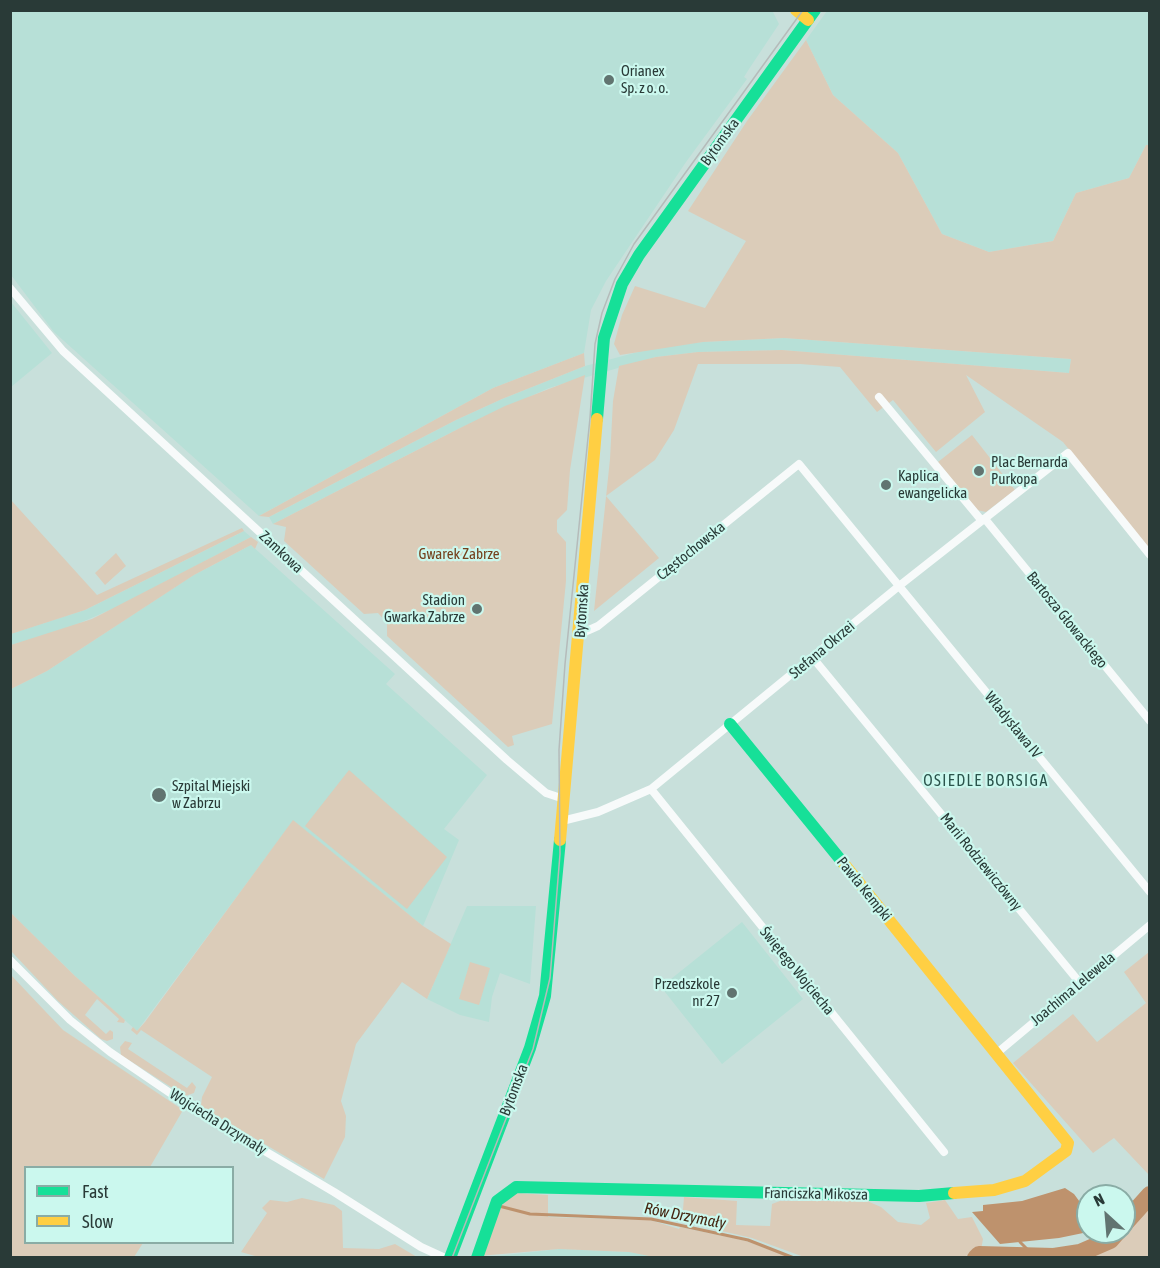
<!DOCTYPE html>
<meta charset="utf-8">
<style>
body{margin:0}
#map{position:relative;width:1160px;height:1268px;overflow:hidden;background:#c8e0db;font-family:"Asap Condensed",sans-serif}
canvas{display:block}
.frame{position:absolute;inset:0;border:12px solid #293a37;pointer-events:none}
.legend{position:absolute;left:24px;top:1166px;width:210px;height:78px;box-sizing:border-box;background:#cbf8ee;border:2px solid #8aaca5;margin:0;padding:8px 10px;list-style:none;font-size:18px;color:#293a37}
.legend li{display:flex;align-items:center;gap:12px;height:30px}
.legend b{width:30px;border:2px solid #8aaca5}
.north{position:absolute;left:1076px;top:1184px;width:60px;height:60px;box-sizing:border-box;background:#cbf8ee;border:2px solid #8aaca5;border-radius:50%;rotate:334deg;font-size:16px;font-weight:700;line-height:24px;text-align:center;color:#293a37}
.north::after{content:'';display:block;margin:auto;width:21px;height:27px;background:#617470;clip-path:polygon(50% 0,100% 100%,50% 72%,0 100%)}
</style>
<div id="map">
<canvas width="1160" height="1268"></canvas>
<div class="frame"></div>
<ul class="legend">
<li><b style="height:8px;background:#16e098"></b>Fast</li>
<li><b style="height:8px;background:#ffcf43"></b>Slow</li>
</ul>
<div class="north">N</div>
</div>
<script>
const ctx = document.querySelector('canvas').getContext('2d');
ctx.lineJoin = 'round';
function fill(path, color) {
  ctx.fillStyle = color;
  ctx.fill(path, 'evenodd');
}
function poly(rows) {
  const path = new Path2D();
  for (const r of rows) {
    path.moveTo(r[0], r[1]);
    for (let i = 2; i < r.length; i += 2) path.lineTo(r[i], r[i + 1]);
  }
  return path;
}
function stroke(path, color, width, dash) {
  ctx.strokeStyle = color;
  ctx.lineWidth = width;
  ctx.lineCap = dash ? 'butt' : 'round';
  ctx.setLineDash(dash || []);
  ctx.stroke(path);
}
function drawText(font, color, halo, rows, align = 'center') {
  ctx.font = font + ' "Asap Condensed",sans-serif';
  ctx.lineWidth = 4.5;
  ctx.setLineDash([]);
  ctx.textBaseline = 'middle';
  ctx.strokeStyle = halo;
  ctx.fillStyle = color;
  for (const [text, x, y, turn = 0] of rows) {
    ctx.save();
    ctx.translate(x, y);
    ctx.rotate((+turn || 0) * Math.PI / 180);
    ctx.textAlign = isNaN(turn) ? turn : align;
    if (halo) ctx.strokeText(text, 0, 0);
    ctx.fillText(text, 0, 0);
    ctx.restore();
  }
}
fill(poly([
 [772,10,779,24,749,69,744,77,747,79,686,162,606,281,591,310,584,353,493,388,259,516,54,332,11,275,11,11],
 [827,11,1149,11,1149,145,1146,145,1129,178,1076,193,1053,241,989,252,942,234,898,153,833,95,806,40],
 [11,302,52,353,11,387,10,387],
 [784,338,1071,359,1069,373,782,350,698,352,656,357,549,388,460,428,273,524,269,517,456,420,502,399,585,366,653,348,703,342],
 [244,531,251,537,117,607,61,631,11,645,10,634,85,610],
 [251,545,395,674,386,684,487,775,444,829,459,840,423,926,293,821,137,1031,75,976,11,913,11,689,47,671,192,576],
 [467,906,536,906,530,984,500,973,492,997,489,1022,460,1015,427,999],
 [742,922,803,999,722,1064,661,987],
 [559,1249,629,1252,659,1257,479,1258]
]), '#b7e0d7');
fill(poly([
 [806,40,833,95,898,153,942,234,989,252,1053,241,1076,193,1129,178,1146,145,1149,145,1149,550,1063,442,966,375,985,412,936,452,893,400,877,412,840,367,800,364,698,364,674,430,655,460,606,496,659,558,594,611,610,459,613,401,619,366,656,357,698,352,782,350,1069,373,1071,359,784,338,703,342,620,355,614,344,622,315,635,286,705,308,746,241,688,211,747,121],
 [584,353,585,366,502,399,456,420,269,517,259,516,493,388],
 [585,375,570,470,567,510,557,520,557,532,566,542,566,581,552,724,512,736,514,745,508,747,387,636,387,623,378,613,364,614,284,541,286,527,273,524,460,428,505,406],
 [972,435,1015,490,986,512,977,510,938,462],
 [11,500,97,595,242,528,244,531,85,610,11,634],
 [251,537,258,542,255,549,251,545,194,575,47,671,11,689,11,645,92,619],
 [116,553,126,566,105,585,95,573],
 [349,770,447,857,407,909,305,826],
 [293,820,423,926,451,944,427,999,402,982,356,1044,341,1101,346,1116,345,1137,324,1179,205,1109,201,1105,202,1097,212,1077,141,1030,137,1035,131,1030,133,1027,137,1031,145,1022],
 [11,913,75,976,125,1020,124,1023,117,1022,119,1019,97,999,85,1015,106,1034,110,1030,113,1032,113,1039,107,1041,101,1039,58,1001,11,951],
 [1149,952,1149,1175,1114,1138,1093,1153,1013,1063,1073,1014,1097,1042,1146,1003,1124,972],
 [470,962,490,968,479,1005,459,999],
 [10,974,63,1030,183,1110,150,1167,26,1168,26,1242,143,1243,134,1257,11,1257],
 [125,1041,132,1043,128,1049,187,1088,192,1082,196,1087,194,1093,185,1096,121,1055,120,1047],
 [516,1193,548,1195,548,1217,650,1220,679,1229,680,1227,746,1241,789,1257,659,1258,629,1252,559,1249,479,1256,503,1203],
 [684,1197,737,1201,736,1225,770,1226,772,1204,780,1201,867,1201,881,1207,898,1222,921,1225,930,1218,926,1203,945,1200,958,1219,972,1217,983,1239,981,1250,963,1257,804,1257,752,1238,682,1222],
 [302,1198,334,1205,342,1211,343,1248,379,1249,395,1244,417,1257,262,1258,241,1252,267,1213,262,1208,270,1200,287,1202],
 [1149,1202,1149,1257,1080,1257,1106,1249]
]), '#dbccb9');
fill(poly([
 [1065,1188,1074,1194,1088,1213,1088,1232,1059,1238,1000,1244,972,1212,983,1211,983,1205,1022,1201]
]), '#be926d');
stroke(poly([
 [499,1206,530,1214,651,1219,748,1240,794,1258],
 [1092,1232,1110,1240],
 [1020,1242,1034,1256]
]), '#be926d', 3);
stroke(poly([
 [1124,1224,1150,1195],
 [976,1258,979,1255,1054,1257,1080,1253,1110,1240,1117,1232]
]), '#be926d', 18);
stroke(poly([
 [10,288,63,351,507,760,546,793,564,799],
 [879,397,982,521],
 [985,519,1150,721],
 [580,634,598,626,799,464,1150,892],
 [813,658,1080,983],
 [651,789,944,1152],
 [562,821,598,812,651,789,899,586,1068,453,1150,555],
 [10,960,70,1020,110,1052,192,1108,334,1192,421,1247,445,1258],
 [997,1053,1150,925]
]), '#f7fafa', 8);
stroke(poly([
 [597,419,604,338,622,284,639,255,815,10],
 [730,724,844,864],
 [450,1258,530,1048,545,996,560,840],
 [477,1258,497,1201,516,1187,919,1196,954,1193]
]), '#16e098', 12);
stroke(poly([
 [796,10,808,20],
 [560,840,597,419],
 [844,864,1068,1143,1066,1151,1025,1181,994,1190,954,1193]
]), '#ffcf43', 12);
stroke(poly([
 [452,1258,533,1049,550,978,560,854,559,750,565,664,590,418,595,344,602,313,615,279,634,244,803,10]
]), '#b5bbba', 1.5);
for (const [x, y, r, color] of [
 [609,80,6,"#617470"],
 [979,471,6,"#617470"],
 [886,485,6,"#617470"],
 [477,609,6,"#617470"],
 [159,795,8,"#617470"],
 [732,993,6,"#617470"]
]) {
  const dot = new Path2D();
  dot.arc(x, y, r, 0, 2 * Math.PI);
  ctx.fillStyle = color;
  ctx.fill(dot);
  stroke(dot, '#cbf8ee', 2);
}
drawText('15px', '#293a37', '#cbf8ee', [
 ["Orianex",621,71],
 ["Sp. z o. o.",621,88],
 ["Plac Bernarda",991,462],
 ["Purkopa",991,479],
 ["Kaplica",898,476],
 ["ewangelicka",898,493],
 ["Stadion",465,600,"right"],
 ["Gwarka Zabrze",465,617,"right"],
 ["Szpital Miejski",172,786],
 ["w Zabrzu",172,803],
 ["Przedszkole",720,984,"right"],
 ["nr 27",720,1001,"right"]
], 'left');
drawText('15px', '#293a37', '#cbf8ee', [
 ["Bytomska",720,142,-54],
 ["Częstochowska",691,551,-39],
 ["Zamkowa",281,552,43],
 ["Bytomska",582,611,-86],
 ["Bartosza Głowackiego",1067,620,51],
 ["Stefana Okrzei",822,650,-40],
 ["Władysława IV",1013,725,51],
 ["Marii Rodziewiczówny",981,862,51],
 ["Pawła Kempki",864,889,51],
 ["Świętego Wojciecha",797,971,51],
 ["Joachima Lelewela",1073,989,-40],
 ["Bytomska",514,1090,-69],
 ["Wojciecha Drzymały",218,1122,32],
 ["Franciszka Mikosza",816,1194,1]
]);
drawText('15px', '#74411d', '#cbf8ee', [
 ["Gwarek Zabrze",459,554]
]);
ctx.letterSpacing = '1.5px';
drawText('16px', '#2b544c', '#cbf8ee', [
 ["OSIEDLE BORSIGA",986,781]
]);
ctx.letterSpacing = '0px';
drawText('italic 16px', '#452611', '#cbf8ee', [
 ["Rów Drzymały",685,1216,11]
]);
</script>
